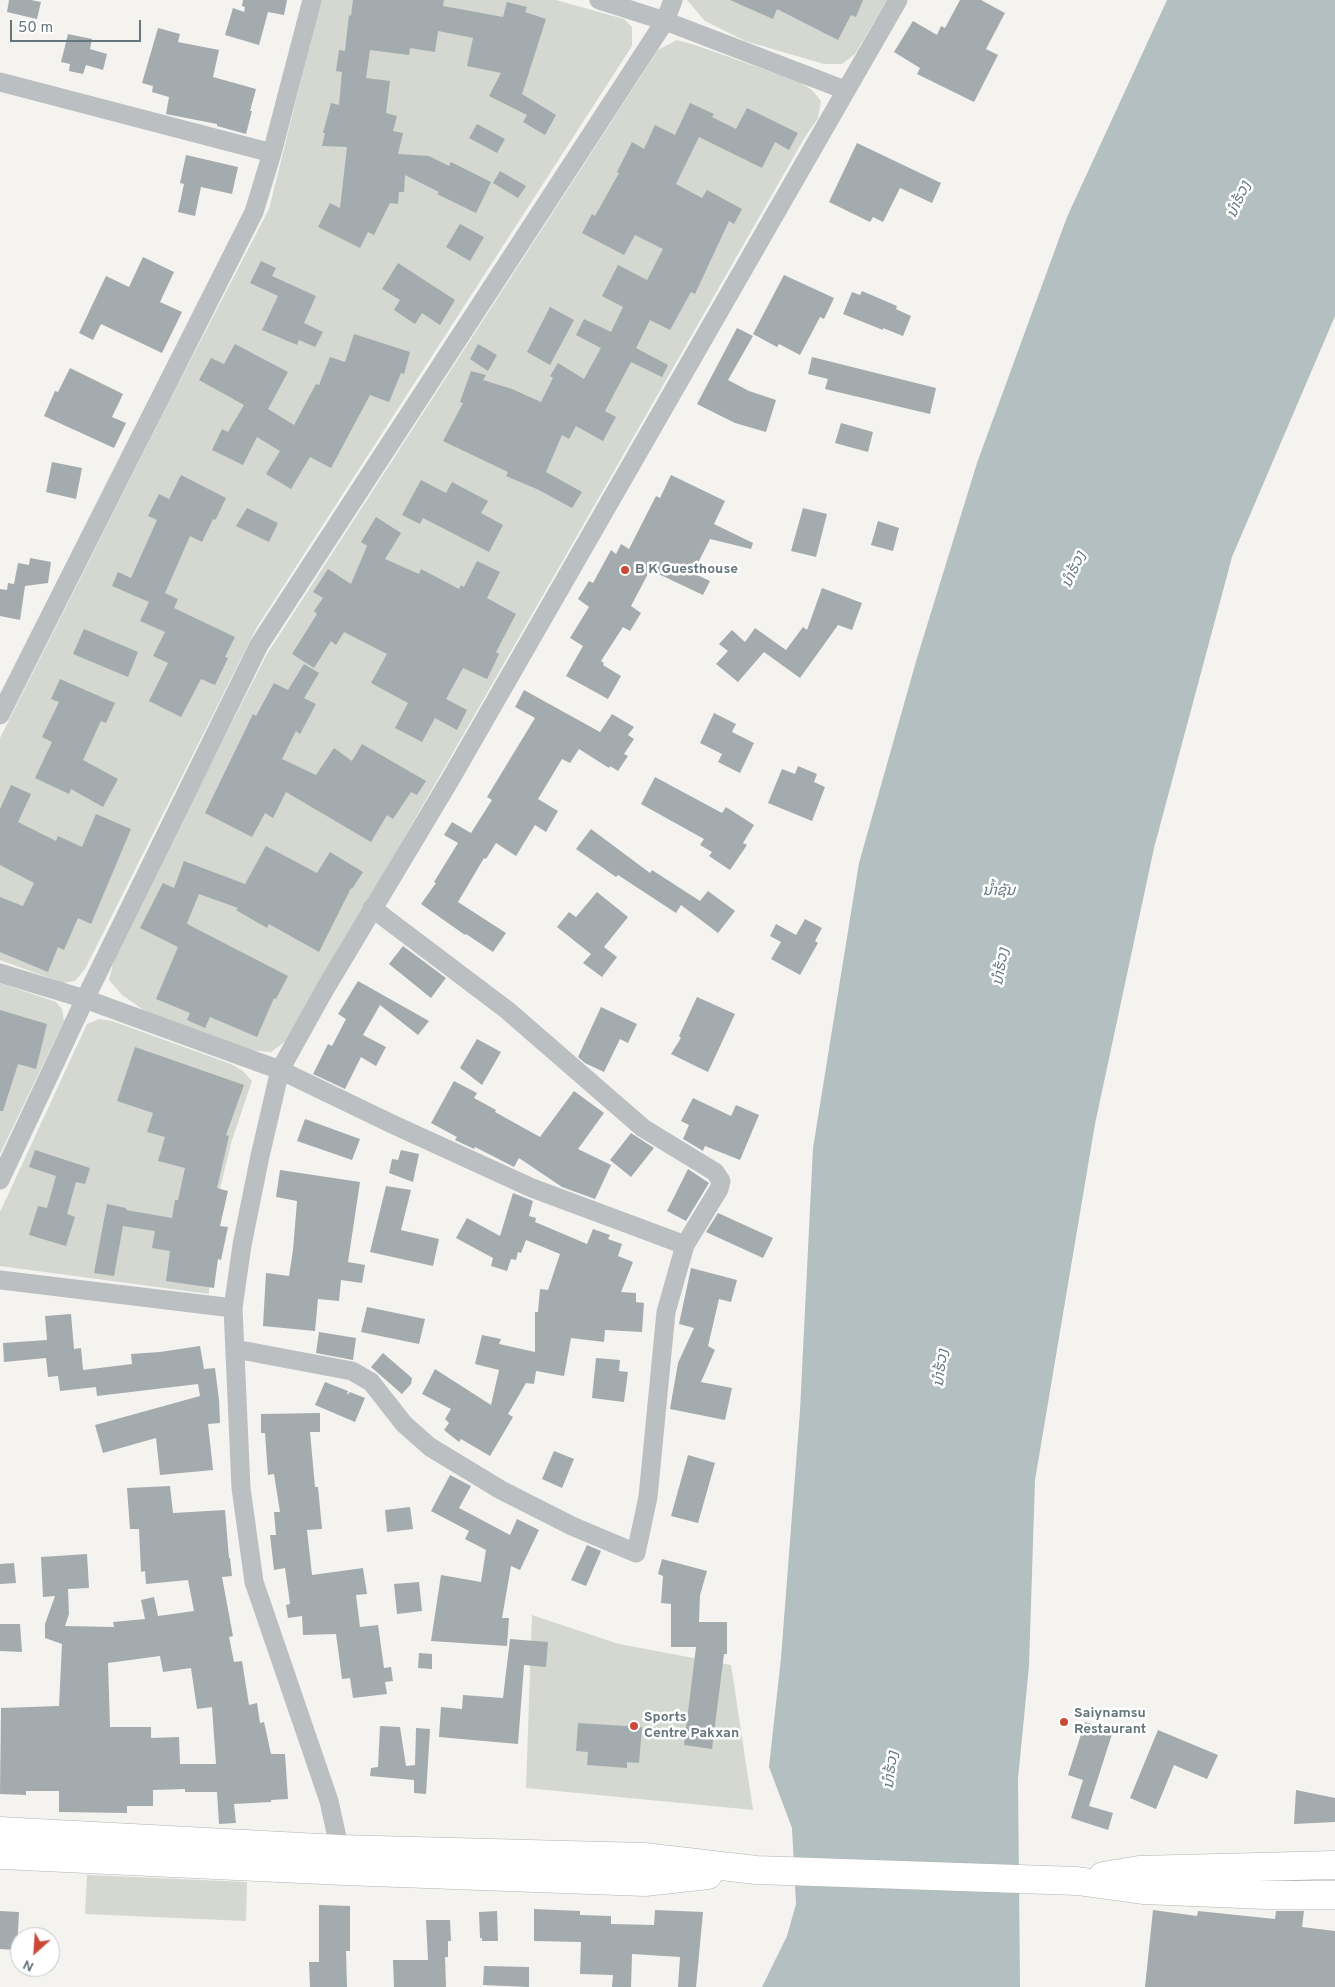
<!DOCTYPE html>
<meta charset="utf-8">
<style>
body{margin:0}
#map{position:relative;width:1335px;height:1987px;overflow:hidden;background:#f4f3f0;font-family:Overpass,sans-serif}
canvas{display:block}
.north{position:absolute;left:10px;top:1927px;width:50px;height:50px;box-sizing:border-box;background:#fff;border:1px solid #c2c8cb;border-radius:50%;rotate:206deg;font-size:14px;font-weight:700;line-height:20px;text-align:center;color:#66767d}
.north::after{content:'';display:block;margin:auto;width:18px;height:22px;background:#cb4938;clip-path:polygon(50% 0,100% 100%,50% 72%,0 100%)}
.scale{position:absolute;left:10px;top:20px;width:131px;height:22px;box-sizing:border-box;border:2px solid #66767d;border-top:0;padding-left:6px;font-size:15px;line-height:18px;white-space:nowrap;color:#66767d;-webkit-text-stroke:4px #fff;paint-order:stroke}
</style>
<div id="map">
<canvas width="1335" height="1987"></canvas>
<div class="north">N</div>
<div class="scale">50 m</div>
</div>
<script>
const ctx = document.querySelector('canvas').getContext('2d');
ctx.lineJoin = 'round';
function fill(path, color) {
  ctx.fillStyle = color;
  ctx.fill(path, 'evenodd');
}
function poly(rows) {
  const path = new Path2D();
  for (const r of rows) {
    path.moveTo(r[0], r[1]);
    for (let i = 2; i < r.length; i += 2) path.lineTo(r[i], r[i + 1]);
  }
  return path;
}
function stroke(path, color, width, dash) {
  ctx.strokeStyle = color;
  ctx.lineWidth = width;
  ctx.lineCap = dash ? 'butt' : 'round';
  ctx.setLineDash(dash || []);
  ctx.stroke(path);
}
function drawText(font, color, halo, rows, align = 'center') {
  ctx.font = font + ' Overpass,"Noto Sans Lao",sans-serif';
  ctx.lineWidth = 5;
  ctx.setLineDash([]);
  ctx.textBaseline = 'middle';
  ctx.strokeStyle = halo;
  ctx.fillStyle = color;
  for (const [text, x, y, turn = 0] of rows) {
    ctx.save();
    ctx.translate(x, y);
    ctx.rotate((+turn || 0) * Math.PI / 180);
    ctx.textAlign = isNaN(turn) ? turn : align;
    if (halo) ctx.strokeText(text, 0, 0);
    ctx.fillText(text, 0, 0);
    ctx.restore();
  }
}
fill(poly([
 [321,0,556,0,624,19,632,27,632,46,257,627,85,969,75,981,63,983,0,960,0,738,176,388,269,209],
 [687,0,887,0,855,54,842,64,824,64,745,41,705,21],
 [677,40,695,45,800,82,813,91,821,101,818,118,805,137,427,798,286,1041,271,1052,248,1050,148,1013,122,995,109,980,117,948,267,654,658,50],
 [0,983,56,1002,62,1009,64,1021,0,1154],
 [99,1019,112,1021,231,1064,243,1071,252,1081,232,1140,216,1204,210,1251,209,1294,0,1266,0,1212,87,1024],
 [532,1615,619,1644,731,1665,753,1810,526,1788],
 [87,1875,247,1882,246,1921,85,1914]
]), '#d4d8d0');
fill(poly([
 [1167,0,1335,0,1335,316,1232,557,1154,848,1095,1124,1035,1480,1029,1666,1018,1779,1020,1987,762,1987,787,1936,796,1904,792,1828,769,1767,781,1658,800,1411,813,1148,859,863,917,658,977,463,1067,217]
]), '#b3bfc1');
fill(poly([
 [9,0,31,0,41,2,37,19,7,12],
 [243,0,287,0,284,15,268,12,259,45,225,35,233,8,244,12,245,7,242,6],
 [353,0,444,0,443,6,503,17,507,2,527,7,525,12,546,19,522,94,556,115,545,135,523,122,527,115,489,96,501,73,467,66,473,38,438,31,435,52,410,48,409,55,370,50,366,78,390,81,386,113,397,116,393,131,403,133,398,154,429,156,449,166,451,162,491,182,476,213,437,194,439,192,405,175,404,192,399,192,398,204,390,203,374,235,368,232,360,248,318,227,330,203,340,208,347,147,322,146,325,133,323,133,331,103,339,105,342,72,336,71,339,50,345,51,349,15,351,16],
 [730,0,863,0,856,17,851,15,838,40,777,9,773,19],
 [960,0,981,0,1005,13,986,49,998,55,974,102,917,74,920,68,894,52,913,21,937,35,941,26,945,28],
 [158,28,180,34,178,42,219,50,213,77,256,89,250,111,252,111,246,134,217,126,217,124,166,114,169,97,152,92,153,86,142,83],
 [68,34,92,39,90,49,107,54,103,70,86,65,83,74,69,71,70,64,61,62],
 [690,103,714,114,712,117,736,129,747,108,798,133,789,150,775,142,762,168,699,137,676,184,702,198,707,190,742,209,734,224,729,221,695,294,691,292,670,330,650,320,636,348,668,365,662,377,631,362,605,411,616,417,603,441,576,426,569,439,562,435,546,472,582,492,572,508,539,490,506,476,508,472,443,441,463,403,460,402,471,371,486,375,483,380,512,389,541,402,553,378,550,376,558,363,584,379,601,348,576,335,584,319,611,332,623,307,602,296,618,265,647,280,663,249,635,235,624,255,582,233,592,214,595,216,619,173,617,172,632,142,644,149,655,125,675,135],
 [477,124,505,139,497,153,469,138],
 [857,143,941,183,932,203,900,188,883,222,873,217,870,222,829,202],
 [186,155,238,167,232,194,201,187,195,216,178,212,184,184,180,183],
 [500,171,526,186,518,198,493,183],
 [460,224,484,237,470,261,446,247],
 [143,257,174,272,160,302,182,312,162,353,101,324,93,340,79,333,106,276,129,287],
 [261,261,276,268,272,276,316,296,304,323,323,332,315,347,299,340,297,345,262,330,278,296,250,283],
 [398,263,455,300,440,325,422,313,415,324,394,310,400,300,382,289],
 [784,275,834,298,824,319,820,317,800,355,779,344,777,347,753,334],
 [862,291,897,306,896,309,911,316,903,336,883,328,883,330,843,314,852,292,860,295],
 [550,307,574,320,550,365,527,352],
 [737,328,753,336,728,380,749,391,776,400,766,432,735,423,697,404],
 [354,334,410,352,404,374,401,373,389,402,370,395,331,468,310,457,291,489,266,474,280,451,257,437,243,465,212,450,222,429,228,432,244,405,199,380,211,358,224,364,235,344,288,372,268,409,294,425,316,384,319,385,330,357,345,362],
 [478,344,497,355,488,371,470,359],
 [812,357,936,388,930,414,825,389,828,379,808,374],
 [70,368,123,394,112,417,126,423,114,448,44,416,55,391,58,392],
 [841,423,873,432,868,452,835,443],
 [52,462,82,468,76,499,46,492],
 [181,475,226,498,217,517,215,520,213,519,202,542,190,536,165,593,178,599,174,608,235,637,225,657,228,658,215,685,201,679,181,717,149,701,168,663,153,656,165,632,140,621,149,602,112,586,118,572,131,578,157,520,148,516,159,494,169,499],
 [671,475,725,501,714,524,753,543,751,549,710,539,693,573,710,581,703,595,650,570,631,606,641,613,630,631,623,627,601,661,604,663,603,665,621,676,608,699,566,676,583,646,570,638,589,607,578,599,589,581,593,583,611,550,616,554,621,544,629,549,656,496,660,498],
 [421,480,446,493,452,482,488,501,481,513,503,525,489,552,423,518,420,524,402,515],
 [247,508,278,523,269,542,236,526],
 [803,508,827,514,816,557,791,551],
 [376,517,401,533,385,559,419,574,421,569,459,589,461,585,464,587,477,561,500,572,487,598,516,614,496,652,499,654,487,679,463,668,446,699,467,710,457,730,435,718,422,742,395,728,408,703,371,683,387,654,344,632,336,645,331,641,314,668,292,654,317,614,314,611,323,598,313,592,328,569,351,584,367,546,361,542],
 [878,521,899,528,893,551,871,545],
 [30,558,51,562,48,583,25,586,20,620,0,616,0,589,7,590,8,583,14,584,18,563,29,565],
 [822,588,862,603,852,630,838,625,800,678,764,652,738,682,716,664,728,651,719,644,732,630,745,642,755,628,786,650,803,627,807,630],
 [84,629,138,652,128,677,73,654],
 [304,664,319,673,304,698,316,704,300,734,296,731,282,759,316,775,334,748,352,761,362,744,426,781,417,795,411,792,393,819,387,815,371,842,286,792,273,818,265,813,252,837,205,813,253,714,256,716,274,683,288,690],
 [60,679,115,703,106,723,101,721,83,760,118,779,103,807,71,789,69,794,35,778,52,742,42,737,59,702,51,699],
 [524,690,600,732,612,714,634,727,628,735,634,739,624,754,628,756,618,771,610,766,609,768,579,749,570,763,562,759,538,799,558,811,546,832,535,825,516,856,496,843,486,859,484,858,458,902,506,933,493,952,466,934,465,935,421,904,436,883,434,882,458,843,444,835,452,822,471,833,492,800,487,797,535,718,515,707],
 [714,713,736,724,732,732,754,743,740,773,718,762,722,754,700,743],
 [798,766,817,774,814,782,825,787,812,821,768,803,782,769,795,774],
 [655,777,722,813,726,807,754,825,743,843,747,845,730,870,709,856,712,852,700,845,704,839,641,804],
 [11,785,31,794,18,822,56,841,58,836,82,847,96,814,131,829,91,924,78,918,64,950,58,947,48,972,0,952,0,897,23,906,34,883,0,865,0,809],
 [591,829,650,873,652,870,700,901,708,891,735,911,718,933,681,905,676,913,618,875,616,877,576,849],
 [266,846,317,873,330,852,363,872,352,889,351,888,319,952,269,924,267,928,236,910,238,908,199,894,187,923,189,925,288,976,276,999,274,998,257,1037,210,1017,205,1028,187,1020,190,1013,156,999,178,947,140,928,163,883,174,888,184,861,245,884],
 [597,892,628,917,604,947,617,957,602,977,583,963,591,954,557,927,569,912,576,917],
 [805,919,822,928,815,941,818,943,800,975,771,959,781,942,770,936,776,924,796,935],
 [403,946,446,978,431,998,389,964],
 [358,981,429,1021,418,1035,380,1005,363,1035,386,1047,376,1066,361,1057,345,1089,313,1074,328,1044,332,1046,346,1019,338,1014],
 [697,997,735,1014,708,1072,671,1054,681,1038,679,1036],
 [601,1007,637,1024,628,1043,620,1039,604,1072,585,1063,578,1057],
 [0,1010,47,1024,36,1069,18,1064,3,1111,0,1111],
 [477,1039,501,1052,482,1085,460,1068],
 [135,1047,244,1085,226,1135,229,1136,217,1188,228,1191,220,1226,228,1227,221,1260,218,1259,214,1288,166,1281,170,1251,152,1248,155,1231,123,1226,114,1276,94,1273,107,1204,126,1208,126,1210,172,1218,175,1200,178,1200,185,1168,158,1161,165,1137,147,1132,153,1113,117,1101],
 [454,1081,477,1093,474,1098,496,1110,495,1112,540,1137,574,1091,604,1113,578,1149,611,1165,595,1199,562,1187,519,1158,514,1167,475,1147,474,1149,455,1140,457,1137,431,1123],
 [693,1098,731,1116,736,1105,759,1115,740,1160,705,1146,703,1151,683,1139,689,1125,681,1121],
 [305,1119,360,1139,352,1160,297,1141],
 [631,1133,654,1148,631,1177,610,1160],
 [35,1150,90,1168,85,1184,76,1182,67,1214,75,1217,66,1246,29,1235,38,1206,47,1208,56,1176,29,1167],
 [401,1150,419,1154,413,1182,389,1173,392,1159,398,1160],
 [688,1169,709,1183,686,1221,667,1211],
 [280,1170,360,1182,348,1262,365,1265,362,1283,341,1280,339,1301,318,1299,315,1331,263,1326,266,1273,289,1276,293,1250,297,1201,276,1197],
 [386,1186,411,1190,401,1230,439,1239,433,1266,370,1252],
 [513,1193,533,1201,529,1216,536,1218,535,1222,587,1244,593,1229,610,1235,608,1239,622,1244,618,1256,633,1262,621,1292,636,1293,636,1302,644,1303,642,1332,605,1330,604,1342,571,1338,564,1376,536,1371,534,1384,526,1383,508,1414,513,1417,490,1456,461,1439,459,1442,444,1430,449,1423,445,1419,451,1409,422,1394,435,1369,491,1405,499,1370,475,1364,482,1335,501,1339,499,1344,535,1352,535,1312,538,1312,540,1289,548,1290,560,1254,526,1240,521,1253,518,1252,516,1260,511,1259,507,1271,491,1266,493,1258,456,1238,467,1218,500,1236],
 [718,1213,773,1238,763,1258,706,1232],
 [691,1268,737,1280,731,1302,719,1299,708,1346,715,1350,701,1382,732,1388,725,1420,670,1409,678,1363,694,1328,679,1324],
 [367,1307,425,1319,419,1344,361,1332],
 [71,1314,74,1349,81,1348,83,1370,132,1364,131,1354,160,1352,200,1346,204,1369,215,1368,219,1400,220,1423,208,1424,213,1470,160,1475,156,1438,103,1453,95,1425,200,1396,198,1384,97,1396,96,1387,60,1391,58,1376,48,1377,46,1358,4,1362,3,1343,47,1340,45,1316],
 [319,1332,356,1338,353,1360,316,1353],
 [383,1353,412,1378,411,1384,402,1394,371,1367],
 [596,1358,620,1360,619,1371,628,1372,624,1402,592,1398],
 [325,1382,348,1391,347,1395,350,1392,365,1398,355,1422,315,1405],
 [320,1413,320,1432,310,1432,315,1487,318,1487,322,1529,307,1530,312,1575,363,1568,367,1594,356,1595,360,1627,378,1625,384,1668,391,1667,393,1681,385,1682,387,1694,353,1698,350,1678,342,1679,336,1634,303,1635,302,1616,288,1618,286,1605,290,1604,285,1568,274,1570,270,1535,276,1535,274,1512,280,1512,274,1474,268,1475,265,1433,261,1433,261,1414],
 [554,1451,574,1459,562,1488,542,1479],
 [688,1455,715,1463,698,1523,671,1516],
 [450,1475,471,1486,459,1508,510,1535,517,1519,539,1530,520,1570,511,1566,502,1618,509,1618,507,1646,431,1641,441,1575,481,1582,486,1550,465,1539,469,1531,431,1511],
 [170,1486,173,1513,225,1510,229,1558,230,1558,232,1576,222,1577,233,1636,229,1637,234,1662,242,1661,249,1705,257,1703,260,1723,264,1722,271,1754,285,1754,288,1799,271,1800,271,1802,234,1804,236,1823,219,1824,217,1792,185,1792,185,1789,153,1790,153,1806,127,1806,127,1813,59,1812,59,1791,26,1791,26,1795,0,1794,1,1708,59,1706,62,1644,45,1638,45,1624,55,1596,43,1597,41,1557,87,1554,89,1588,68,1589,69,1614,65,1626,114,1627,113,1622,145,1619,141,1600,154,1597,158,1616,194,1611,188,1580,146,1584,145,1571,141,1572,139,1529,130,1529,127,1488],
 [160,1656,163,1672,191,1668,197,1709,212,1707,216,1764,180,1764,179,1737,151,1738,151,1727,110,1727,108,1663],
 [410,1507,413,1529,387,1532,385,1510],
 [587,1545,601,1551,586,1586,571,1580],
 [662,1559,707,1571,700,1595,699,1622,727,1622,727,1654,724,1654,712,1749,684,1745,696,1647,671,1647,671,1604,661,1603,663,1576,658,1574],
 [14,1563,16,1583,0,1584,0,1564],
 [419,1582,422,1611,397,1614,394,1584],
 [0,1624,20,1624,22,1652,0,1651],
 [510,1639,548,1642,546,1667,524,1665,518,1744,439,1737,441,1707,462,1709,463,1695,503,1698],
 [419,1653,432,1654,432,1669,418,1668],
 [1085,1722,1113,1731,1089,1806,1113,1813,1108,1830,1071,1818,1083,1780,1068,1775],
 [578,1723,642,1727,639,1763,627,1762,627,1768,587,1765,588,1752,576,1751],
 [380,1726,400,1727,406,1766,415,1765,416,1728,430,1729,426,1794,414,1793,414,1780,370,1776,371,1768,378,1767],
 [1158,1730,1218,1755,1207,1779,1174,1765,1156,1809,1130,1798],
 [1296,1790,1335,1798,1335,1822,1294,1824],
 [319,1905,350,1906,350,1951,346,1951,347,1987,310,1987,309,1962,319,1962],
 [534,1909,580,1911,580,1915,611,1916,611,1924,654,1925,655,1910,703,1912,696,1987,678,1987,680,1957,632,1954,631,1987,612,1987,613,1975,580,1974,581,1942,534,1941],
 [1153,1910,1197,1916,1198,1911,1275,1919,1276,1911,1304,1911,1302,1927,1335,1931,1335,1987,1145,1987],
 [0,1911,19,1912,17,1950,0,1949],
 [497,1911,498,1941,482,1941,482,1938,480,1938,479,1912],
 [426,1920,450,1920,451,1941,448,1941,448,1957,445,1957,446,1987,394,1987,393,1960,428,1960],
 [484,1966,529,1967,529,1987,483,1985]
]), '#a3abae');
const highway = poly([
 [0,1831,339,1849,644,1857,756,1870,1077,1881,1143,1890,1266,1895,1335,1895],
 [0,1855,344,1871,645,1882,708,1875],
 [1103,1876,1139,1870,1335,1865]
]);
stroke(highway, '#afb3b4', 29);
stroke(poly([
 [599,0,665,21,845,90],
 [0,82,272,153],
 [0,715,254,212,272,153,312,0],
 [0,973,85,999,280,1070,392,1124,532,1188,685,1245],
 [0,1180,85,999,259,645,665,21,673,0],
 [0,1280,233,1308],
 [235,1349,352,1371,371,1382,404,1424,430,1447,501,1490,572,1526,636,1553,648,1497,666,1312,685,1245,719,1189,721,1181,715,1172,643,1128,507,1010,372,908],
 [342,1860,329,1801,254,1582,241,1488,233,1308,242,1245,260,1156,280,1070,325,989,450,780,898,0]
]), '#bbbfc1', 19);
stroke(highway, '#fff', 28);
for (const [x, y, r, color] of [
 [625,570,5,"#cb4938"],
 [1064,1722,5,"#cb4938"],
 [634,1726,5,"#cb4938"]
]) {
  const dot = new Path2D();
  dot.arc(x, y, r, 0, 2 * Math.PI);
  ctx.fillStyle = color;
  ctx.fill(dot);
  stroke(dot, '#fff', 2);
}
drawText('bold 14px', '#66767d', '#fff', [
 ["B K Guesthouse",635,570],
 ["Saiynamsu",1074,1714],
 ["Restaurant",1074,1730],
 ["Sports",644,1718],
 ["Centre Pakxan",644,1734]
], 'left');
drawText('italic 15px', '#62777b', '#fff', [
 ["ນຳ້ຮວງ",1240,200,-66],
 ["ນຳ້ຮວງ",1075,570,-66],
 ["ນ້ຳຊັນ",999,892],
 ["ນຳ້ຮວງ",1002,967,-81],
 ["ນຳ້ຮວງ",942,1368,-83],
 ["ນຳ້ຮວງ",892,1770,-83]
]);
</script>
